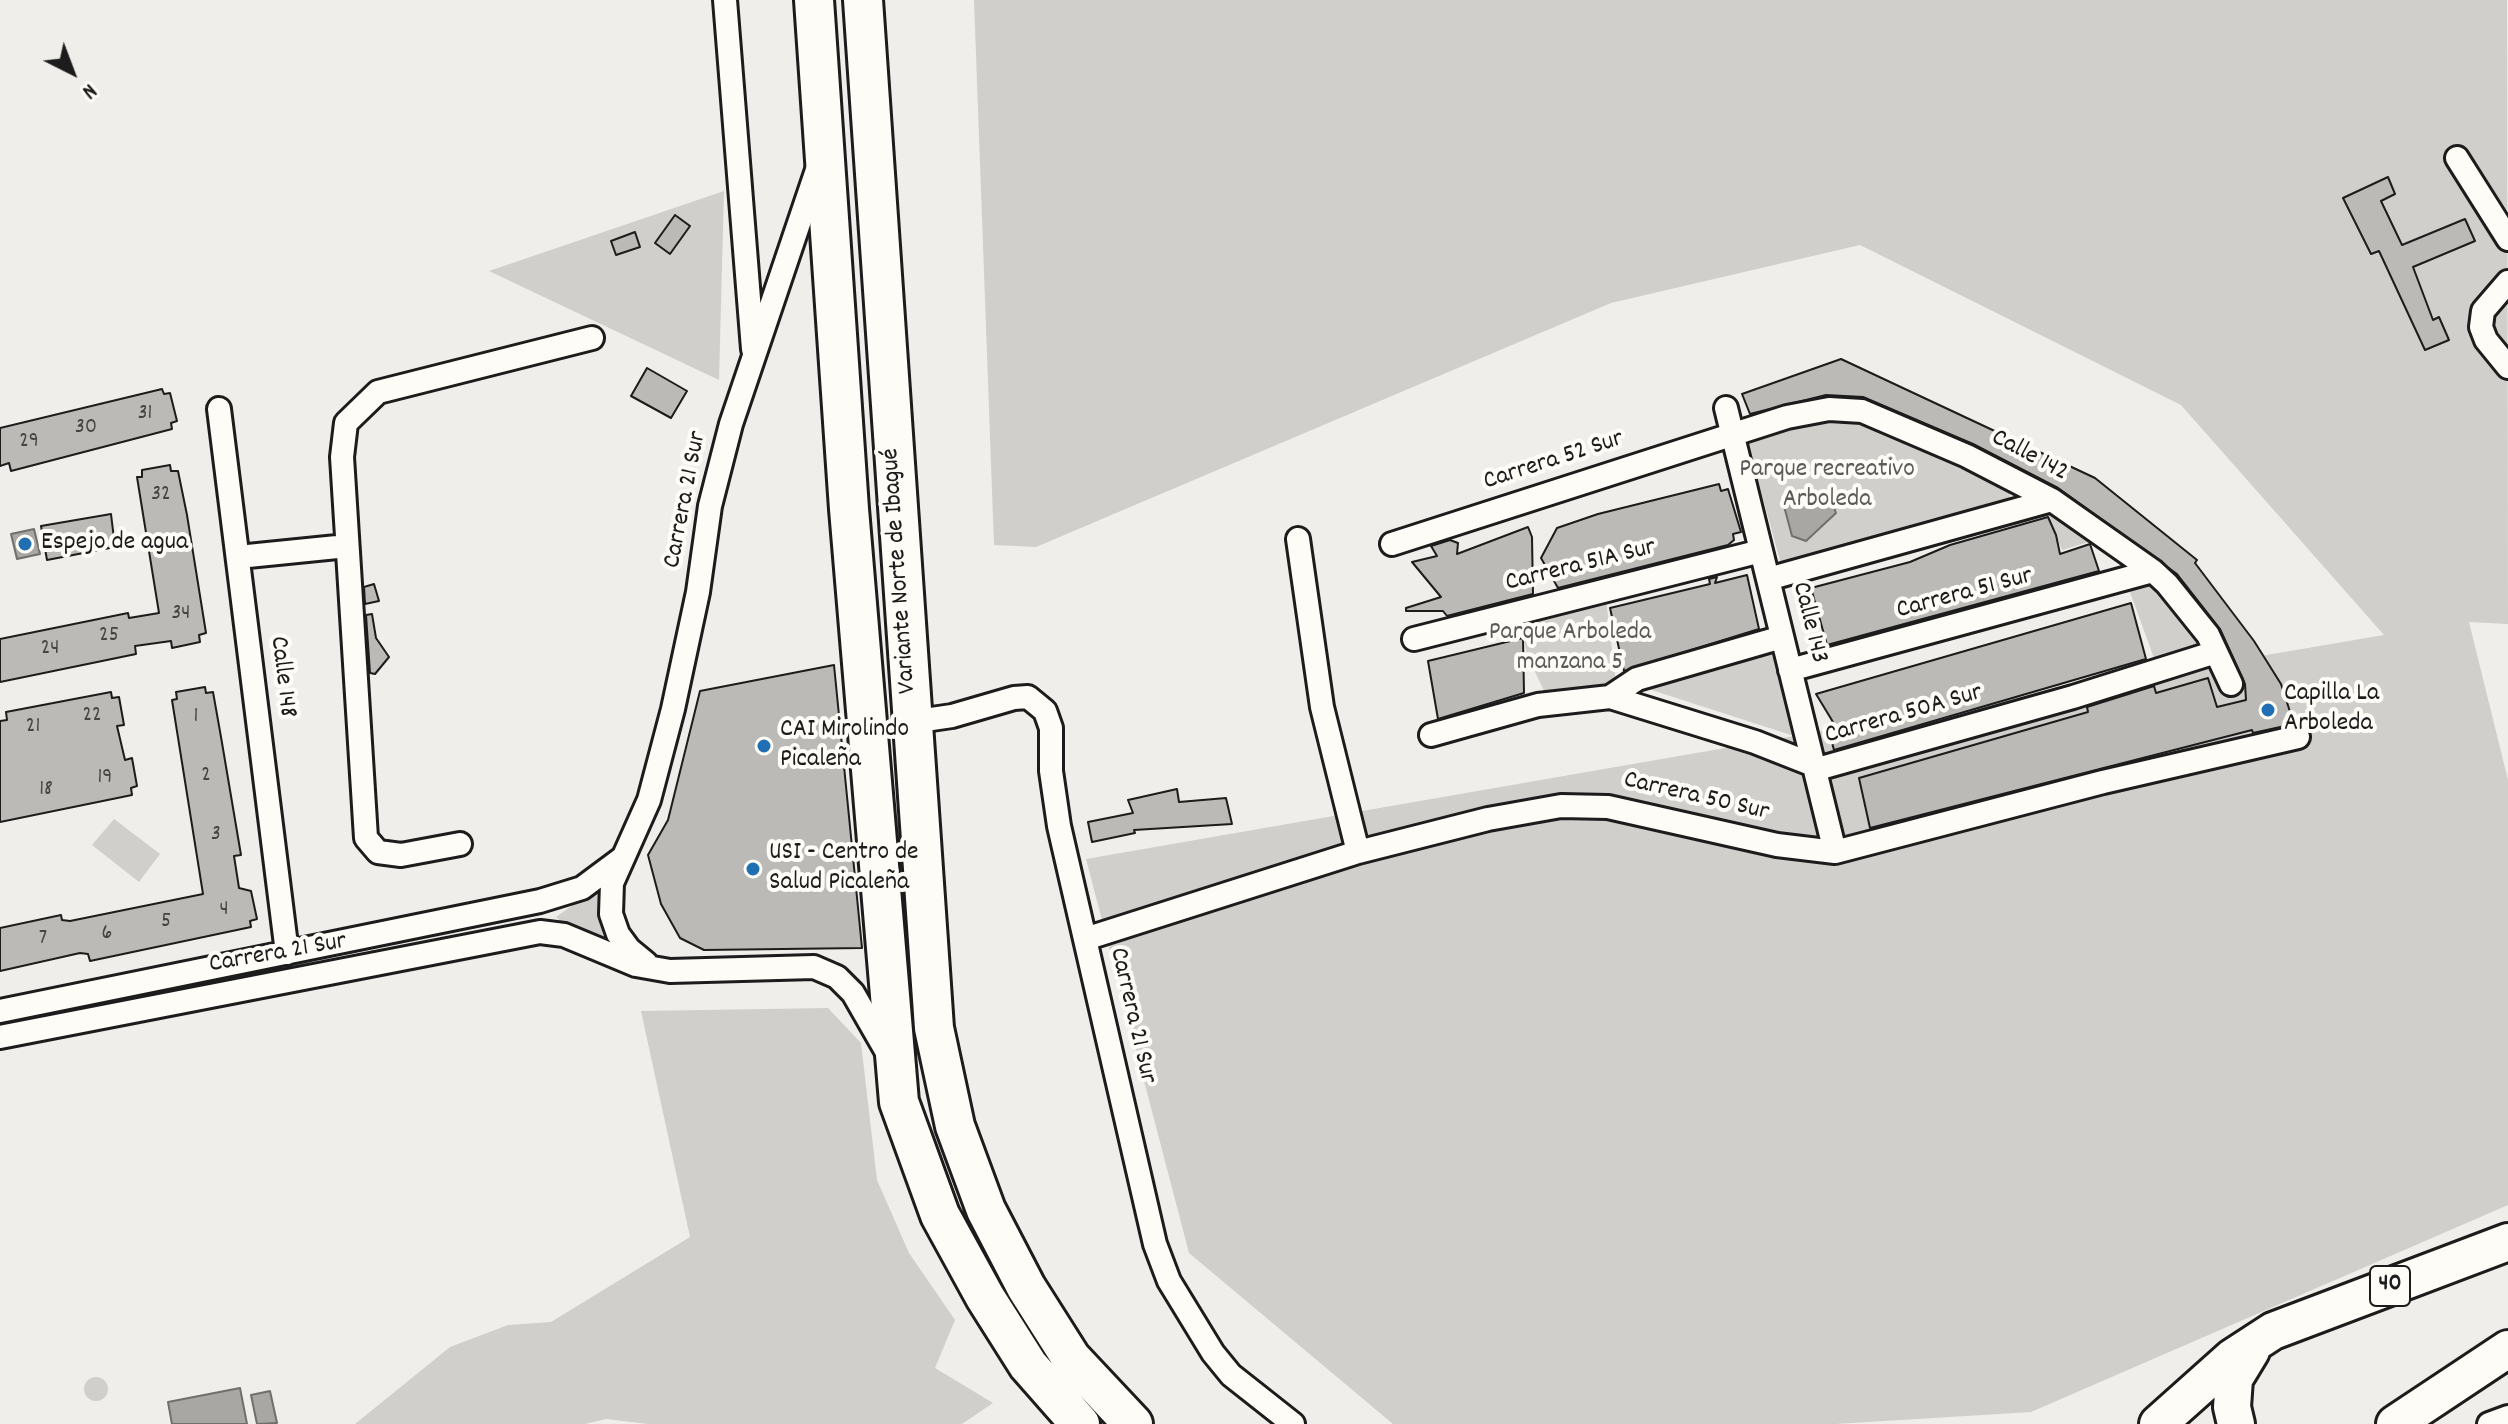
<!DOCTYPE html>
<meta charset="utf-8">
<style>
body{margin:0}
#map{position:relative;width:2508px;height:1424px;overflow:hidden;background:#f0eeea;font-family:Dekko,sans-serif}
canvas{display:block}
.north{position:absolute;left:32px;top:32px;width:80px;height:80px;-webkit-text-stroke:6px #fdfcf7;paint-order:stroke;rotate:138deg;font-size:22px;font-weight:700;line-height:32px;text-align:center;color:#1c1c1c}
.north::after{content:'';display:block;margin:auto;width:28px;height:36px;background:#1c1c1c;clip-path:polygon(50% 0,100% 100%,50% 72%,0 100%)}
</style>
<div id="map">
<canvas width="2508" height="1424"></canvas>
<div class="north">N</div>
</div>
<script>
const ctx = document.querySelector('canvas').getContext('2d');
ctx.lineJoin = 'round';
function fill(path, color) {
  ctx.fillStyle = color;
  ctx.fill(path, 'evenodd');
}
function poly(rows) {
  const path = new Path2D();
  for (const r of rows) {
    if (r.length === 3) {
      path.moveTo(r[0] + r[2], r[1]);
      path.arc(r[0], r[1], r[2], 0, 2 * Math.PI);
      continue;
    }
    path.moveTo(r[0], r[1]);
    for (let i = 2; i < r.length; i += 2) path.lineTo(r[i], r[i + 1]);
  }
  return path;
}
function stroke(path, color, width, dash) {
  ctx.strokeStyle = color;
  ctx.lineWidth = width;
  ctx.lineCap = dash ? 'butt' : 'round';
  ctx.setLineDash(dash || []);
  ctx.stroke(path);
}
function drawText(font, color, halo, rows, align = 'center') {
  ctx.font = font + ' Dekko,sans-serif';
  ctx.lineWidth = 8;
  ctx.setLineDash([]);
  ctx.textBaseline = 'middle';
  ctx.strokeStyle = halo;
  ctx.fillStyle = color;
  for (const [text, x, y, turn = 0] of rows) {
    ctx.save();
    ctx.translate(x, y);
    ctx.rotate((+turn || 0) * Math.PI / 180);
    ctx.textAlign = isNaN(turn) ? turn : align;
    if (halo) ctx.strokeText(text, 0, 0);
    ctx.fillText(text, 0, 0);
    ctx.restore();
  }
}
fill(poly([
 [974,0,2507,0,2508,624,2469,622,2508,780,2508,1205,2031,1412,1836,1424,1393,1424,1189,1253,1086,859,1794,736,1636,685,1784,646,1809,733,2384,635,2181,405,1860,245,1611,303,1036,547,994,545],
 [724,191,719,380,489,271],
 [1871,420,2012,482,2009,501,1930,519,1781,564,1746,437,1834,421],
 [2043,506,2099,539,2062,550],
 [2152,581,2185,609,2200,645,2154,658,2127,584],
 [1606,599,1616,683,1547,697,1527,655,1520,619],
 [114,819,160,854,139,882,92,845],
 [604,883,614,944,567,927,556,917],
 [828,1008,861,1043,877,1180,909,1253,955,1320,935,1368,993,1403,962,1424,648,1424,606,1419,585,1424,355,1424,450,1347,508,1325,551,1322,690,1237,641,1011],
 [96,1389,12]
]), '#d0cfcc');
const water = poly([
 [1829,494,1836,513,1806,541,1792,536,1784,506,1829,494],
 [34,529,40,554,17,559,11,534,34,529],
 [240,1388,247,1424,172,1424,168,1402,240,1388],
 [270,1391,277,1423,257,1424,251,1395,270,1391]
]);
fill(water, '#a8a7a3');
stroke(water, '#706f6d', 2);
const building = poly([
 [2388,177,2395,194,2381,201,2402,245,2465,219,2475,241,2413,267,2433,320,2439,317,2449,340,2425,350,2379,251,2371,254,2343,198,2388,177],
 [675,215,690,226,670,254,655,243,675,215],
 [635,232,640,247,616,255,611,241,635,232],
 [1841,359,2095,478,2197,560,2195,563,2254,641,2281,684,2294,724,2253,733,2252,730,1870,828,1859,778,2088,712,2087,707,2154,686,2156,693,2208,678,2217,707,2246,700,2245,684,2220,629,2177,574,2058,488,1973,444,1863,397,1826,395,1750,414,1742,394,1841,359],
 [647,368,687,391,671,418,631,396,647,368],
 [162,389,164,394,170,393,177,421,171,423,172,429,11,471,9,463,0,466,0,428,162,389],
 [170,465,171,471,178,471,187,515,206,633,199,635,200,642,172,648,171,641,135,646,136,654,0,682,0,639,128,613,129,618,159,613,137,477,142,477,142,470,170,465],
 [1719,484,1721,491,1728,489,1741,532,1733,534,1734,540,1728,545,1558,588,1541,558,1557,528,1598,514,1719,484],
 [111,514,115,547,47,560,41,526,111,514],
 [2048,517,2056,535,2060,554,2090,544,2099,571,1827,645,1811,588,1910,562,1950,545,2048,517],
 [1528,527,1532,537,1533,594,1447,616,1443,611,1406,611,1406,608,1441,597,1412,562,1437,556,1431,546,1450,540,1458,543,1457,554,1528,527],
 [1747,575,1759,629,1624,671,1610,608,1710,584,1709,579,1717,577,1715,583,1747,575],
 [374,584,379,601,365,604,364,587,374,584],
 [2131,603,2146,659,1834,750,1827,724,1833,722,1816,694,2131,603],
 [372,614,376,638,389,657,375,674,370,673,366,615,372,614],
 [1523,638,1524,693,1438,719,1428,661,1523,638],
 [834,665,862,948,704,950,680,938,661,904,648,855,668,820,700,691,834,665],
 [205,687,206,693,213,692,221,737,241,855,234,856,239,888,251,891,257,919,250,921,251,927,90,961,88,954,80,953,0,971,0,928,61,915,62,920,70,921,203,894,172,700,177,699,176,692,205,687],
 [111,692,112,698,119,697,124,725,117,726,125,760,132,758,137,786,131,788,132,795,0,822,0,721,7,720,6,712,111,692],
 [1177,789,1179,802,1226,798,1232,824,1134,830,1135,833,1092,842,1088,822,1133,813,1128,800,1177,789]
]);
fill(building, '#bbbab6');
stroke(building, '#1c1c1c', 2);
const minor = poly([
 [725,0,753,349],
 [2457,158,2508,239],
 [2508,282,2483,311,2481,327,2486,340,2508,367],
 [1726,408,1835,852],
 [219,409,287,953],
 [1298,539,1322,707,1358,852],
 [1392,544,1787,417,1829,409,1862,411,1967,456,2052,500,2153,571,2167,584,2208,635,2231,684],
 [238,557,347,546],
 [1768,579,2052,500],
 [1414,639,1761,551],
 [1790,670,2153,571],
 [1610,697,1755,742,1821,768,2073,697,2216,652],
 [911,722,952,716,1014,698,1028,697,1045,711,1051,728,1051,771,1059,826,1155,1244,1169,1281,1213,1353,1231,1375,1293,1424],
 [1431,735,1538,705,1610,697,1637,679,1782,637],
 [460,844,401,855,378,852,366,838,342,457,346,423,378,392,592,338],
 [1085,939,1358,852,1488,819,1561,806,1608,807,1777,845,1835,852,2103,782,2298,737],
 [646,963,629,949,618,934,611,914,612,883,649,800,673,709,698,592,710,506,731,424,817,170],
 [0,1011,540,901,582,888,621,859],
 [0,1037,540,932,564,935,636,965,670,971,814,967,837,977,853,993,888,1054],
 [2489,1424,2508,1417]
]);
const primary = poly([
 [2158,1424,2233,1357,2273,1331,2508,1242],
 [2236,1424,2232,1407,2234,1379,2251,1351],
 [2395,1424,2508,1349]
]);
const trunk = poly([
 [814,0,849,509,899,1102,940,1215,985,1297,1028,1365,1080,1424],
 [863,0,934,1028,955,1126,986,1210,1026,1287,1071,1358,1133,1424]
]);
stroke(minor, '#1c1c1c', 28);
stroke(primary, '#1c1c1c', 42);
stroke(trunk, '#1c1c1c', 44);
stroke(minor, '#fdfcf7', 22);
stroke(primary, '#fdfcf7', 36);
stroke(trunk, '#fdfcf7', 38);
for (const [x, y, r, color] of [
 [25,544,8,"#1f6fb2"],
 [2268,710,8,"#1f6fb2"],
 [764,746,8,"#1f6fb2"],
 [753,869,8,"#1f6fb2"]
]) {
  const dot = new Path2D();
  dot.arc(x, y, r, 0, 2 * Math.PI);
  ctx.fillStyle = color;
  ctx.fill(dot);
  stroke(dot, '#fdfcf7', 3);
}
drawText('22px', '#444442', null, [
 ["31",145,415],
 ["30",86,429],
 ["29",29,443],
 ["32",161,496],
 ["34",181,615],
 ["25",109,637],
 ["24",50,650],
 ["22",92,717],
 ["1",196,718],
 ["21",33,728],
 ["2",206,777],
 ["19",105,779],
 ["18",46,791],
 ["3",216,836],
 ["4",224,911],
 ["5",166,923],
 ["6",107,935],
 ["7",43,940]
]);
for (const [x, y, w] of [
 [2390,1286,40]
]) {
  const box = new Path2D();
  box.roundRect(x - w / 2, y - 20, w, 40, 6);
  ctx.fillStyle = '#fdfcf7';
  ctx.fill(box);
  stroke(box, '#1c1c1c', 2);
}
drawText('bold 24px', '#1c1c1c', null, [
 ["40",2390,1286]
]);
drawText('26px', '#1c1c1c', '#fdfcf7', [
 ["Calle 142",2029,457,28],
 ["Carrera 52 Sur",1554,462,-18],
 ["Carrera 21 Sur",687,500,-79],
 ["Carrera 51A Sur",1581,567,-14],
 ["Variante Norte de Ibagué",901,571,-94],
 ["Carrera 51 Sur",1965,595,-15],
 ["Calle 143",1808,623,76],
 ["Calle 148",281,677,83],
 ["Carrera 50A Sur",1904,716,-16],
 ["Carrera 50 Sur",1696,798,13],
 ["Carrera 21 Sur",278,955,-10],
 ["Carrera 21 Sur",1131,1016,77]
]);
drawText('26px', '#5b5b5a', '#fdfcf7', [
 ["Parque recreativo",1827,471],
 ["Arboleda",1827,501],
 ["Parque Arboleda",1570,634],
 ["manzana 5",1570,664]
]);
drawText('26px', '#1c1c1c', '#fdfcf7', [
 ["Espejo de agua",41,544],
 ["Capilla La",2284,695],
 ["Arboleda",2284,725],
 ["CAI Mirolindo",780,731],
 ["Picaleña",780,761],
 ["USI - Centro de",769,854],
 ["Salud Picaleña",769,884]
], 'left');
</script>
